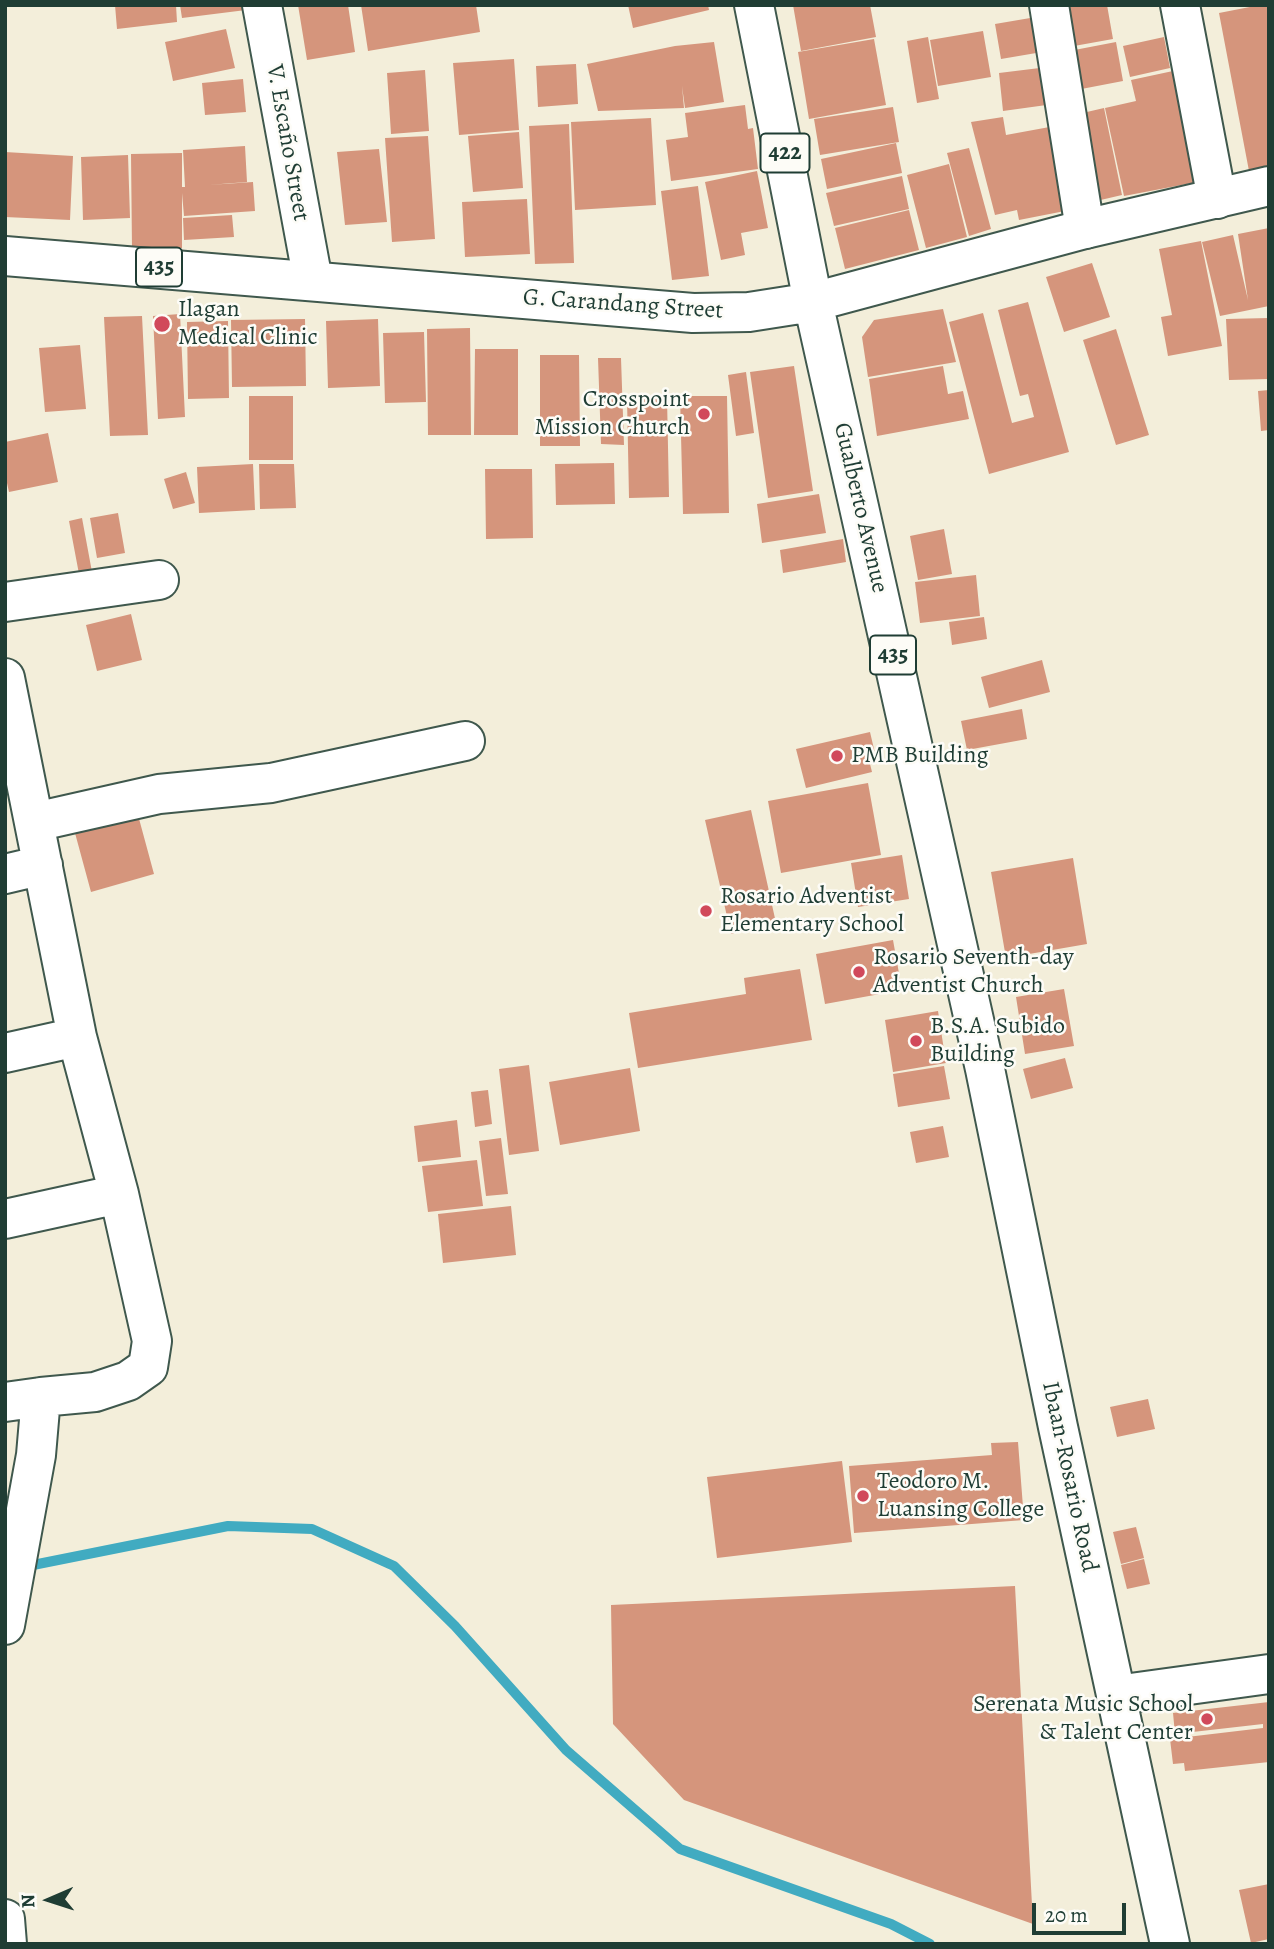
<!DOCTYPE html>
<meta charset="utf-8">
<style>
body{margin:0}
#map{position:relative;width:1274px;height:1949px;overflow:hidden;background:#f3eeda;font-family:Alegreya,serif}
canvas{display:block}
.frame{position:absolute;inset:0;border:7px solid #1f3d34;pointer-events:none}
.north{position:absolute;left:14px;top:1865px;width:70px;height:70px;-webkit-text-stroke:5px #fdfcf7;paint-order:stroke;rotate:267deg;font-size:19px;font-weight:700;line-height:28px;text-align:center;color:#1f3d34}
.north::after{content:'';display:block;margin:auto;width:24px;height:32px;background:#1f3d34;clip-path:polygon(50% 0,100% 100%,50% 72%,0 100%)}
.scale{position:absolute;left:1032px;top:1903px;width:94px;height:32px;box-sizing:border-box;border:4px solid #1f3d34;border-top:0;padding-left:9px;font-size:21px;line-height:24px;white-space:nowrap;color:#1f3d34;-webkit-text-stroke:5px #fdfcf7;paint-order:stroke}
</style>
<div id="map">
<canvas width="1274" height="1949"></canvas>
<div class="frame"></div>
<div class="north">N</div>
<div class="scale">20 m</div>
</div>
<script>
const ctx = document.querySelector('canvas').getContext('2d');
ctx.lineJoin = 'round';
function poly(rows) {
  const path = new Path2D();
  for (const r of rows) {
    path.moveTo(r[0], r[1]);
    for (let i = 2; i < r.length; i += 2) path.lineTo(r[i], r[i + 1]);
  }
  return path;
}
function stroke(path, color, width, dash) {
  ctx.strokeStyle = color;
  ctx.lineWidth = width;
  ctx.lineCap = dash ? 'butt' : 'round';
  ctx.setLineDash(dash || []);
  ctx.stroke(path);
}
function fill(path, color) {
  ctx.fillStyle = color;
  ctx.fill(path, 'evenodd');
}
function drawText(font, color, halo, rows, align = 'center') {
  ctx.font = font + ' Alegreya,serif';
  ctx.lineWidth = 5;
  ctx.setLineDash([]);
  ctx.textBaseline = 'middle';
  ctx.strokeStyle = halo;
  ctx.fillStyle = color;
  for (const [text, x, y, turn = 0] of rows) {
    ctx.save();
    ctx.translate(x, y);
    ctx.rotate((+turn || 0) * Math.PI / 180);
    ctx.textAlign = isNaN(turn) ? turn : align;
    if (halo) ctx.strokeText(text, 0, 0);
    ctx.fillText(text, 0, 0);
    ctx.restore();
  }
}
stroke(poly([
 [23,1567,228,1526,312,1529,394,1566,455,1626,566,1750,680,1849,891,1924,930,1944]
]), '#41abc1', 10);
fill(poly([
 [115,5,176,5,177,22,117,29],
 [180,5,245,5,246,10,182,18],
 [298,5,348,5,355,52,307,60],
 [361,5,476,5,480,32,368,51],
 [628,5,708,5,709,10,633,28],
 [793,5,870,5,876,37,801,51],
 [1056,5,1107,5,1113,39,1063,48],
 [1260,5,1269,5,1269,167,1249,171,1219,13],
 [1042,16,1048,51,1001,59,995,24],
 [226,29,235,68,173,81,165,42],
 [983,31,991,77,938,86,930,40],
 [928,37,939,99,917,103,907,41],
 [1164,37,1170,68,1130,77,1123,46],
 [874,39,886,105,809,119,798,52],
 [714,42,724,102,685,108,682,86,684,108,598,111,587,64,675,46],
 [1116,42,1123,81,1071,91,1064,52],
 [514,59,519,130,459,135,453,63],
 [576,64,578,104,538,107,536,66],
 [1056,66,1061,103,1003,111,999,73],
 [425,70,429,131,391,134,387,73],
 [1173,71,1197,182,1124,196,1105,108,1136,101,1131,80],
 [243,79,246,112,205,115,202,83],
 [745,105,748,129,753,128,758,169,671,181,666,140,688,137,685,113],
 [893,107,899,142,820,155,814,119],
 [1104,108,1122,195,1092,202,1074,115],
 [1003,117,1006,135,1055,126,1070,210,1019,220,1017,210,995,215,971,122],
 [651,118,656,205,575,210,571,122],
 [569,124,574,263,535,264,529,126],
 [519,132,523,188,473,192,468,136],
 [428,136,435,239,392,242,385,138],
 [896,143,902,173,827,189,821,159],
 [245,146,247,182,208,185,253,182,255,211,184,216,182,193,182,248,132,249,131,154,182,153,182,187,185,187,183,150],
 [969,148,991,229,969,236,947,153],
 [379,149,387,222,345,225,337,152],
 [5,152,73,156,70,220,5,217],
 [128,155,130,218,83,220,81,157],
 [949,164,967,237,926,248,907,175],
 [757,171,768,228,741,233,745,255,721,260,705,182],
 [902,176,909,209,834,226,826,193],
 [698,186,709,276,672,280,661,191],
 [527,199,530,254,465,257,462,202],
 [909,210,919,250,845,269,835,228],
 [232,215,234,237,184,240,183,218],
 [1269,228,1269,306,1220,316,1202,242,1233,235,1248,300,1238,234],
 [1201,241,1222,346,1168,356,1161,317,1172,315,1159,249],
 [1092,263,1110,317,1064,332,1046,277],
 [1028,302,1069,452,989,474,949,322,983,313,1012,423,1034,417,1028,394,1020,396,998,310],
 [943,309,956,362,868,377,862,337,874,320],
 [180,314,185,417,158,419,153,316],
 [142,316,148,435,110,436,104,317],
 [1269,318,1269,379,1229,380,1226,319],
 [305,319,306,386,232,387,231,320],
 [378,319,380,386,328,388,326,321],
 [228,321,229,398,188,399,187,322],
 [470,328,471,435,428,435,427,329],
 [1116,329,1149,435,1116,445,1083,340],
 [424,332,426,402,385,403,383,333],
 [80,345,86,409,45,412,39,348],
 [475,349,518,349,518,435,474,435],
 [540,355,579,355,580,446,540,446],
 [598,358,621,358,624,445,601,444],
 [794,366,813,491,768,498,750,372],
 [943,366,948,394,963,391,969,419,877,436,869,379],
 [746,372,754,433,736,436,728,375],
 [1269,390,1269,430,1261,431,1258,391],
 [249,396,293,396,293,460,249,460],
 [680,396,727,396,729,513,683,514],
 [667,397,669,497,629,498,627,398],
 [48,433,58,482,9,492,5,474,5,442],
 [614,463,615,504,556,505,555,464],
 [253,464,255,510,199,513,197,467],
 [259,464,294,464,296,508,260,509],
 [485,469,532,469,533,538,486,539],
 [186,472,195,503,173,509,164,479],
 [819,494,826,533,762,543,757,504],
 [118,513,125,553,97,558,90,518],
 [82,518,92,572,79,574,69,521],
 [944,529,952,574,918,580,910,536],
 [843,539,846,562,783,573,780,550],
 [976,575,980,616,920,623,915,582],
 [131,614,142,660,97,671,86,625],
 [984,617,987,639,952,645,949,622],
 [1042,660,1050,692,989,708,981,677],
 [1022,709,1027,739,967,750,961,721],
 [870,732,877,762,870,764,872,772,806,788,796,749],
 [868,783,881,855,781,873,768,801],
 [751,810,776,923,731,934,705,820],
 [138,815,154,874,91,892,75,833],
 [902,855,909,899,858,907,851,863],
 [1073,858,1087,944,1006,958,991,872],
 [893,940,902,990,825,1004,816,954],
 [800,969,812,1040,638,1068,629,1013,746,994,744,978],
 [1064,989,1074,1046,1025,1054,1016,997],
 [938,1011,946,1063,893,1072,885,1020],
 [1065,1058,1073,1088,1031,1099,1023,1069],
 [529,1065,539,1151,509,1155,499,1069],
 [944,1066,950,1099,898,1107,893,1074],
 [630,1068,640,1131,560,1145,549,1082],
 [488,1090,492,1124,475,1127,471,1092],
 [457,1120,461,1157,418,1162,414,1126],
 [943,1126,949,1157,916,1163,910,1132],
 [501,1138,508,1194,486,1196,479,1141],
 [477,1160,483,1206,428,1212,422,1166],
 [511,1206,516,1255,443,1263,438,1214],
 [1148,1399,1155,1429,1117,1437,1110,1407],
 [1018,1442,1024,1520,854,1533,849,1466,992,1455,991,1443],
 [842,1461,852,1542,717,1558,707,1477],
 [1136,1527,1144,1558,1121,1564,1113,1532],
 [1144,1559,1150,1584,1127,1589,1121,1565],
 [1015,1586,1033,1924,684,1800,613,1724,611,1605],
 [1269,1702,1269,1762,1185,1771,1184,1763,1173,1764,1170,1739,1263,1728,1263,1724,1175,1734,1173,1713],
 [1269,1884,1269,1939,1251,1943,1239,1890]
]), '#d5957c');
const minor = poly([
 [262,5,313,281],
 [1049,5,1085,229],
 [1180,5,1217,199],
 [5,602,159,580],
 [5,678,77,1037,119,1194,152,1341,148,1367,128,1381,95,1392,41,1397,36,1455,5,1625],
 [35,822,159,794,271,783,465,741],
 [5,874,43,865],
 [5,1053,77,1037],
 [5,1219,119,1194],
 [5,1402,41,1397],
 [1116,1695,1269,1674],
 [5,1919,7,1944]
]);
const major = poly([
 [754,5,813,302,985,1069,1058,1427,1170,1944],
 [5,256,693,313,749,312,813,302,1085,229,1269,186]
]);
stroke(minor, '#3f584d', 42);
stroke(major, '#3f584d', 42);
stroke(minor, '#fff', 38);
stroke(major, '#fff', 38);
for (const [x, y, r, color] of [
 [162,324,9,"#d1495b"],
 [704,414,7,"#d1495b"],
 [837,756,7,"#d1495b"],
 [706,911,7,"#d1495b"],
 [859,972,7,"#d1495b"],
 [916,1041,7,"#d1495b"],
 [863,1496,7,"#d1495b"],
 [1207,1719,7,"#d1495b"]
]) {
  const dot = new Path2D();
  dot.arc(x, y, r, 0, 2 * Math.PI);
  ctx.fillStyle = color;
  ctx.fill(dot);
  stroke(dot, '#fdfcf7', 2.5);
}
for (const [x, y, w] of [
 [785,153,49],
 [159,267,46],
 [893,655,46]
]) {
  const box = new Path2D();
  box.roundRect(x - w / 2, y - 19.5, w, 39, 5);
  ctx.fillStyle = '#fdfcf7';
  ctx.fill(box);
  stroke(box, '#1f3d34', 2);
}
drawText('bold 23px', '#1f3d34', null, [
 ["422",785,153],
 ["435",159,267],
 ["435",893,655]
]);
drawText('24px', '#1f3d34', '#fdfcf7', [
 ["V. Escaño Street",287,143,80],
 ["G. Carandang Street",623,305,4],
 ["Gualberto Avenue",860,508,77],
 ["Ibaan-Rosario Road",1069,1477,78]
]);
drawText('24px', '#1f3d34', '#fdfcf7', [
 ["Ilagan",178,310],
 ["Medical Clinic",178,338],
 ["Crosspoint",690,400,"right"],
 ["Mission Church",690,428,"right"],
 ["PMB Building",851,756],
 ["Rosario Adventist",720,897],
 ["Elementary School",720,925],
 ["Rosario Seventh-day",873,958],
 ["Adventist Church",873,986],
 ["B.S.A. Subido",930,1027],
 ["Building",930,1055],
 ["Teodoro M.",877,1482],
 ["Luansing College",877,1510],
 ["Serenata Music School",1193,1705,"right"],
 ["& Talent Center",1193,1733,"right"]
], 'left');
</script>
